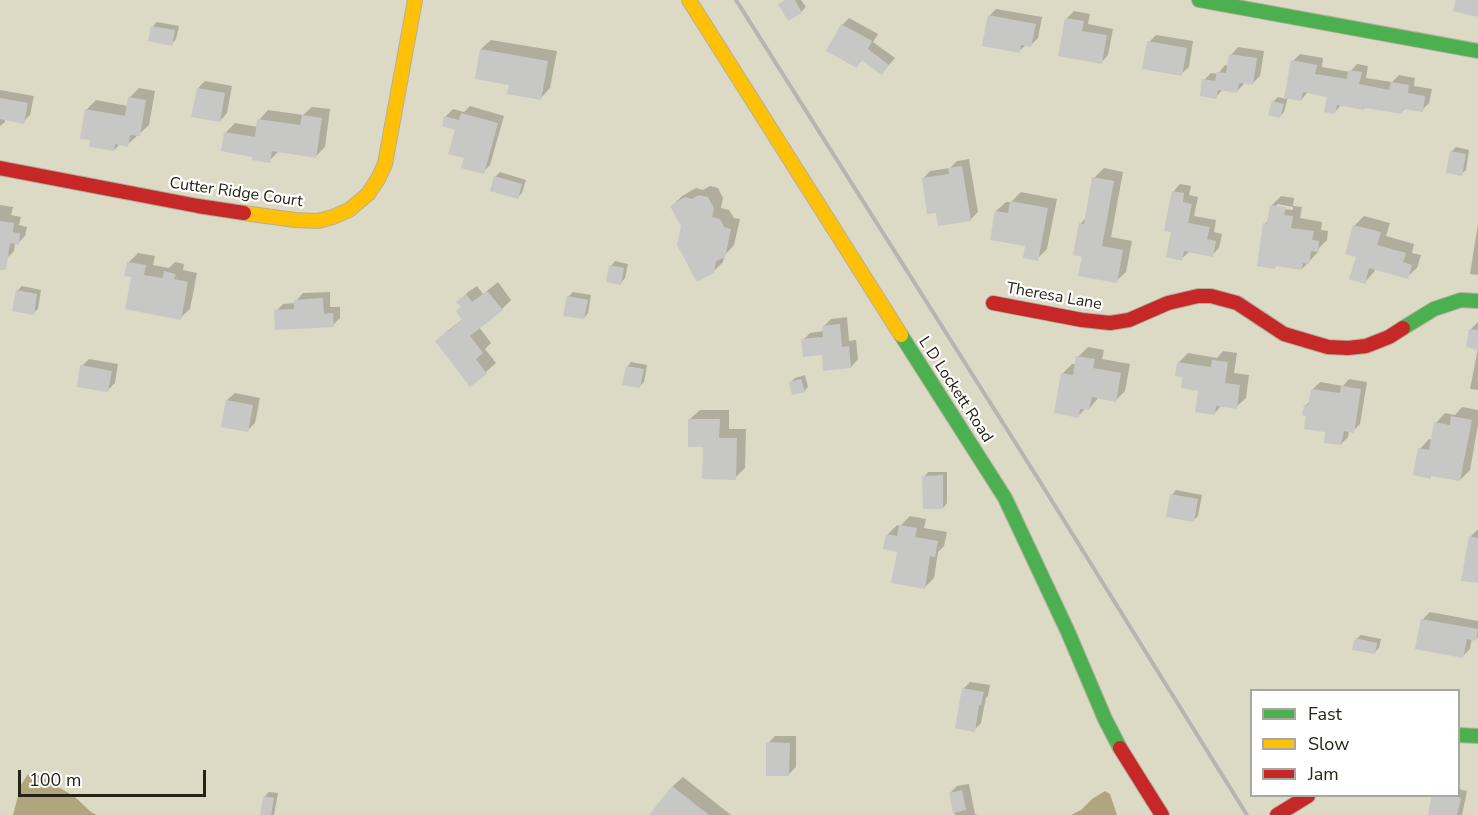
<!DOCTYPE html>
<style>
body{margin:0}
#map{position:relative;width:1478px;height:815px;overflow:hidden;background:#dcd9c4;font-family:"Nunito Sans",sans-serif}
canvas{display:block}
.legend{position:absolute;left:1250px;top:689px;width:210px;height:108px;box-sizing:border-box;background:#fff;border:2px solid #a8a7a1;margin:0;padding:8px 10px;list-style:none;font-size:18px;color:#262215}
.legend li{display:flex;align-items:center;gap:12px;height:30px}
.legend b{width:30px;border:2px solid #a8a7a1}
.scale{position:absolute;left:18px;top:770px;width:188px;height:27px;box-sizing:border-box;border:3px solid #262215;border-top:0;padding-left:8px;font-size:18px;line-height:21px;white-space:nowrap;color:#262215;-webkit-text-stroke:4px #fff;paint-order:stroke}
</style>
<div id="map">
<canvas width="1478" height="815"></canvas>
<ul class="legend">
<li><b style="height:8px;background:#4caf50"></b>Fast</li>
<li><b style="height:8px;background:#ffc107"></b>Slow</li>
<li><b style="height:8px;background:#c62828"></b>Jam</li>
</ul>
<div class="scale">100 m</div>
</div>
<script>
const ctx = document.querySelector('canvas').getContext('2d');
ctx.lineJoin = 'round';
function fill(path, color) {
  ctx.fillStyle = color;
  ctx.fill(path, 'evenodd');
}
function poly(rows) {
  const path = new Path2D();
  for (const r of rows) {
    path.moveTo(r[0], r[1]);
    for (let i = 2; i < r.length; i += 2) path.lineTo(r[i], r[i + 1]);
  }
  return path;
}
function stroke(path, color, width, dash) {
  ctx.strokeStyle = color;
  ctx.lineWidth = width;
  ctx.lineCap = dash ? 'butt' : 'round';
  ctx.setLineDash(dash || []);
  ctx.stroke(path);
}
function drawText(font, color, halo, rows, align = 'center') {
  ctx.font = font + ' "Nunito Sans",sans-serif';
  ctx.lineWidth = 4.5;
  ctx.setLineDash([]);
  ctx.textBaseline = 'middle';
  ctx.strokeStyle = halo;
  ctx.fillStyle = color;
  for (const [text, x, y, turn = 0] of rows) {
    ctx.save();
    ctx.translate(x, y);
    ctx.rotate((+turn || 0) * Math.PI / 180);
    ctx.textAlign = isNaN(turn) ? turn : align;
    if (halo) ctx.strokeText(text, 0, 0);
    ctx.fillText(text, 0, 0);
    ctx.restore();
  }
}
fill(poly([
 [28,774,40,776,75,797,91,812,97,815,13,815,21,785],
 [1105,791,1110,794,1117,815,1071,815,1081,810,1092,799]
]), '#afa67d');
fill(poly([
 [785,0,801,0,806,7,801,12,780,5],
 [996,9,1042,17,1038,38,1031,45,1027,44,1019,51,989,16],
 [1074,11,1090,14,1088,24,1113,29,1108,55,1101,63,1067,18],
 [849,18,878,34,873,42,895,58,882,73,863,59,856,67,842,25],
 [157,22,179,26,176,39,172,44,152,27],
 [1156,35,1193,41,1189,67,1181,74,1149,42],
 [491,40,557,51,550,88,541,98,511,83,476,77,481,49],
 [1238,47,1264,51,1260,76,1253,83,1244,82,1244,84,1237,91,1223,89,1216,97,1204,80,1211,73,1218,74,1225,65,1229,66,1231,55],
 [1300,54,1323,58,1322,67,1350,72,1357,64,1368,66,1366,78,1392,82,1399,75,1415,78,1414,86,1432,89,1429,103,1422,110,1406,108,1401,112,1366,106,1341,105,1334,113,1329,96,1308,92,1301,100,1288,97,1284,112,1280,116,1274,101,1278,97,1286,99,1293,61],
 [205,81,232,86,227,113,220,121,198,88],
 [139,88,155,91,149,125,127,145,120,144,114,150,92,139,86,110,96,100,128,106,129,98],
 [0,90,34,96,30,115,23,122,5,119,5,122,0,126],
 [470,106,504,116,490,165,483,172,466,157,457,129,443,125,446,116,453,109,464,112],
 [312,107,330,109,325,147,316,156,279,151,269,161,254,155,223,150,226,132,235,123,258,127,259,120,268,110,303,115],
 [1456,147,1469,150,1466,170,1461,174,1451,152],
 [969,159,978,212,971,219,937,211,923,179,930,171,950,168,957,161],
 [1104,168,1123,172,1111,237,1132,241,1126,272,1116,281,1083,255,1075,254,1081,223,1087,217,1094,178],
 [500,172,526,180,522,193,517,198,495,177],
 [1180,184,1191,186,1189,195,1198,197,1194,216,1216,220,1214,232,1222,234,1219,248,1212,255,1189,252,1181,259,1172,231,1173,192],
 [710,186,718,188,723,198,721,208,729,210,734,218,740,219,734,245,725,255,723,262,713,272,683,226,672,206,682,196,696,188,703,190],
 [1021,192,1057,199,1047,249,1037,259,996,211,1006,202,1011,202],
 [1281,196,1294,198,1293,206,1302,207,1300,218,1322,222,1321,230,1328,231,1327,240,1319,248,1318,252,1302,269,1265,224,1269,219,1271,206],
 [1277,204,1293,207,1293,210,1277,208],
 [0,205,13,207,11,215,21,217,19,225,27,227,25,236,18,243,15,243,14,251,7,258,0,257],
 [1364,216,1390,223,1386,236,1414,244,1412,253,1421,255,1417,268,1407,277,1375,269,1374,272,1365,282,1358,256,1347,253,1355,225],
 [1478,224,1478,275,1470,274],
 [138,253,155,256,153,265,169,268,175,262,184,264,183,270,197,273,190,309,180,318,133,276,128,263],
 [615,261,628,264,625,278,621,283,611,266],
 [498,282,511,300,502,309,479,327,491,343,485,349,496,363,471,385,437,341,447,331,463,319,462,307,458,302,468,292,477,286,483,294],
 [22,286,41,290,38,309,33,313,17,291],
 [330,292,330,307,340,307,340,318,333,325,276,311,283,304,296,303,296,301,303,293],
 [573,292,591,295,588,313,584,318,568,297],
 [847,317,849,341,856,340,858,359,851,367,823,353,803,340,810,333,824,331,824,326,831,319],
 [1478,322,1478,390,1470,389,1478,348,1470,330],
 [1088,347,1104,350,1102,359,1130,364,1125,391,1116,400,1099,397,1089,409,1086,408,1078,416,1063,373,1072,364,1077,364,1078,357],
 [1223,351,1237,353,1234,373,1249,375,1246,398,1236,407,1222,405,1214,414,1199,389,1184,375,1178,363,1188,353,1217,358],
 [89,359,118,364,115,383,107,391,82,366],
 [631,362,647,365,644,382,640,386,627,367],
 [805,375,808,387,804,391,791,382,795,378],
 [1349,379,1367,382,1360,424,1353,431,1349,430,1348,437,1341,444,1308,414,1305,406,1311,400,1312,390,1320,382,1343,386],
 [235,393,260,398,255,423,248,430,227,400],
 [1462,407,1478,410,1478,425,1470,470,1460,480,1433,475,1430,477,1420,449,1429,439,1432,440,1436,423,1445,413,1455,415],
 [700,410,729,410,729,429,746,429,745,468,735,478,704,446,690,419],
 [928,472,947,472,947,503,943,508,924,477],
 [1176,490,1202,495,1198,516,1194,520,1172,495],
 [910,516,926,519,924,528,947,532,944,546,938,552,934,578,924,588,887,535,897,525,900,526],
 [1477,530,1478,530,1478,582,1470,537],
 [1430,612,1478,621,1478,637,1476,639,1472,638,1470,649,1463,656,1422,620],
 [1361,635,1381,639,1379,648,1374,653,1356,639],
 [970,682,990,685,988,696,986,698,981,723,974,730,963,689],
 [775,736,796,736,796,767,788,775,768,743],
 [683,777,731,815,651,815,673,786],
 [969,784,975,814,978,815,955,815,950,793,957,786],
 [1458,789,1467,791,1462,815,1430,815,1433,796,1458,796],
 [269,792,278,793,274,815,261,815,265,796]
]), '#0003');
fill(poly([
 [786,0,795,0,802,13,788,21,778,4],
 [1456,0,1478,0,1478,17,1453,11],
 [988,15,1036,24,1031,47,1021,45,1020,53,982,46],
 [1065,18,1084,21,1082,31,1107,35,1102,64,1058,56],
 [841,24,872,41,868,49,889,65,882,75,861,60,857,68,826,51],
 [151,26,175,30,172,46,148,41],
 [1147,41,1187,48,1182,76,1142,69],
 [480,49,548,61,541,100,507,94,509,85,475,79],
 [1229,54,1257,58,1253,85,1239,83,1237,93,1218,90,1216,99,1200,96,1202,79,1215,81,1217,72,1226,73],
 [1291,60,1317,65,1315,74,1347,79,1348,70,1362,72,1359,84,1389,90,1391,82,1409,85,1408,93,1425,96,1423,112,1403,109,1402,114,1365,108,1364,110,1337,105,1335,114,1324,112,1327,97,1303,92,1301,101,1284,98],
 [197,88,225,93,220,122,191,117],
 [128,97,146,100,140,136,130,135,128,147,115,144,114,151,89,147,90,140,80,139,85,109,125,116],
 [0,98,28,103,24,124,0,119],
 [1272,101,1284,104,1280,118,1268,115],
 [461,113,498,123,484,174,461,168,464,158,448,154,455,130,442,126,444,116,459,120],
 [302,115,322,118,316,158,272,151,270,163,252,160,252,157,221,151,224,132,255,137,257,119,300,125],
 [1450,151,1466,154,1462,176,1446,173],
 [962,166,971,221,938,226,936,213,927,214,922,178,949,174,948,168],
 [494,176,522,184,518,199,490,191],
 [1092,177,1114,181,1102,246,1123,250,1117,283,1078,276,1082,257,1073,255,1079,223,1084,224],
 [1172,191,1184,193,1183,202,1192,204,1188,223,1210,227,1207,239,1216,241,1213,257,1184,251,1182,261,1166,257,1171,232,1164,231],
 [699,195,708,197,714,208,712,217,720,219,724,227,731,229,725,257,716,261,714,273,697,282,677,245,681,226,670,206,685,197,692,199],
 [1010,201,1048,208,1038,261,1023,258,1025,246,990,240,995,211,1008,213],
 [1270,205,1286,207,1284,215,1293,216,1291,228,1314,231,1312,240,1319,241,1318,252,1311,251,1309,264,1303,263,1302,270,1276,266,1275,269,1257,266,1263,223,1267,224],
 [0,221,14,223,13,232,20,234,19,245,10,243,6,270,0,270],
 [1353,225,1381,232,1377,245,1406,253,1403,262,1412,265,1408,279,1369,268,1365,284,1349,279,1356,257,1345,254],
 [127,262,146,265,144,275,163,278,164,271,176,274,174,279,188,282,181,320,125,309,131,277,124,276],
 [609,265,624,268,621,285,606,282],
 [16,290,37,294,34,315,12,311],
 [487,291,503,310,470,336,483,353,476,359,487,374,470,387,435,341,462,320,456,311,461,307,456,302,466,294,472,302],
 [567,296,588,300,584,319,563,316],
 [323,298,324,314,333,313,334,327,275,330,274,310,294,309,294,300],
 [840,324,842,347,849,346,851,368,823,371,822,355,803,357,801,339,823,337,822,326],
 [1469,329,1478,330,1478,350,1466,347],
 [1076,356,1095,359,1093,368,1121,373,1116,402,1092,397,1089,410,1080,409,1079,418,1054,413,1061,373,1073,375],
 [1212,360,1228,362,1225,383,1240,385,1237,409,1216,406,1215,415,1195,412,1198,391,1181,388,1182,377,1175,376,1177,362,1211,367],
 [80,365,112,371,108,392,77,387],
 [626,366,644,369,640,388,622,385],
 [801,379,805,392,792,395,789,382],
 [1341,386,1361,389,1354,433,1344,431,1341,445,1324,443,1325,432,1304,429,1306,416,1302,415,1304,405,1308,405,1311,389,1340,393],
 [226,400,253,405,248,432,221,427],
 [1451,416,1472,420,1460,481,1431,476,1431,479,1413,475,1418,448,1429,450,1434,422,1450,425],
 [688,419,720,419,719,438,737,438,736,480,702,479,703,447,688,447],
 [943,475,943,509,923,509,922,476],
 [1170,494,1198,499,1194,522,1166,517],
 [899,525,917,528,915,537,938,541,935,557,930,556,925,589,891,583,897,552,883,549,886,534,897,536],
 [1469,536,1478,538,1478,583,1461,581],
 [1421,619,1478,629,1476,641,1467,639,1463,658,1415,649],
 [1355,638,1377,643,1375,654,1352,650],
 [962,688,984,692,981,705,979,705,975,732,955,728],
 [766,742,790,743,789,776,766,776],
 [672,786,709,815,649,815],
 [962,790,966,810,953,813,949,793],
 [1432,795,1450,795,1461,798,1457,815,1428,815],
 [263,796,274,798,271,815,260,815]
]), '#c7c7c5');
const fast = poly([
 [1199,0,1478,51],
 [1403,328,1434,309,1461,300,1478,301],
 [901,335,1005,498,1068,632,1105,719,1120,748],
 [1458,735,1478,736]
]);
const slow = poly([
 [689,0,901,335],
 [244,213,295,220,318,221,333,217,349,210,368,194,378,179,385,164,415,0]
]);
const jam = poly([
 [0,168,198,206,244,213],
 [993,303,1082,320,1110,323,1129,320,1168,303,1198,296,1211,296,1237,303,1284,334,1328,347,1348,348,1366,346,1389,337,1403,328],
 [1120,748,1162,815],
 [1277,815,1308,796]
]);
stroke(fast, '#b2af9f', 16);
stroke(slow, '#b2af9f', 16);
stroke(jam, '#b2af9f', 16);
stroke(fast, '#4caf50', 14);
stroke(slow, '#ffc107', 14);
stroke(jam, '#c62828', 14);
stroke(poly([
 [736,0,1037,477,1247,815]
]), '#b7b5b0', 4);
drawText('16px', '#262215', '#fff', [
 ["Cutter Ridge Court",236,193,8],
 ["Theresa Lane",1054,297,10],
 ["L D Lockett Road",955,390,57]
]);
</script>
